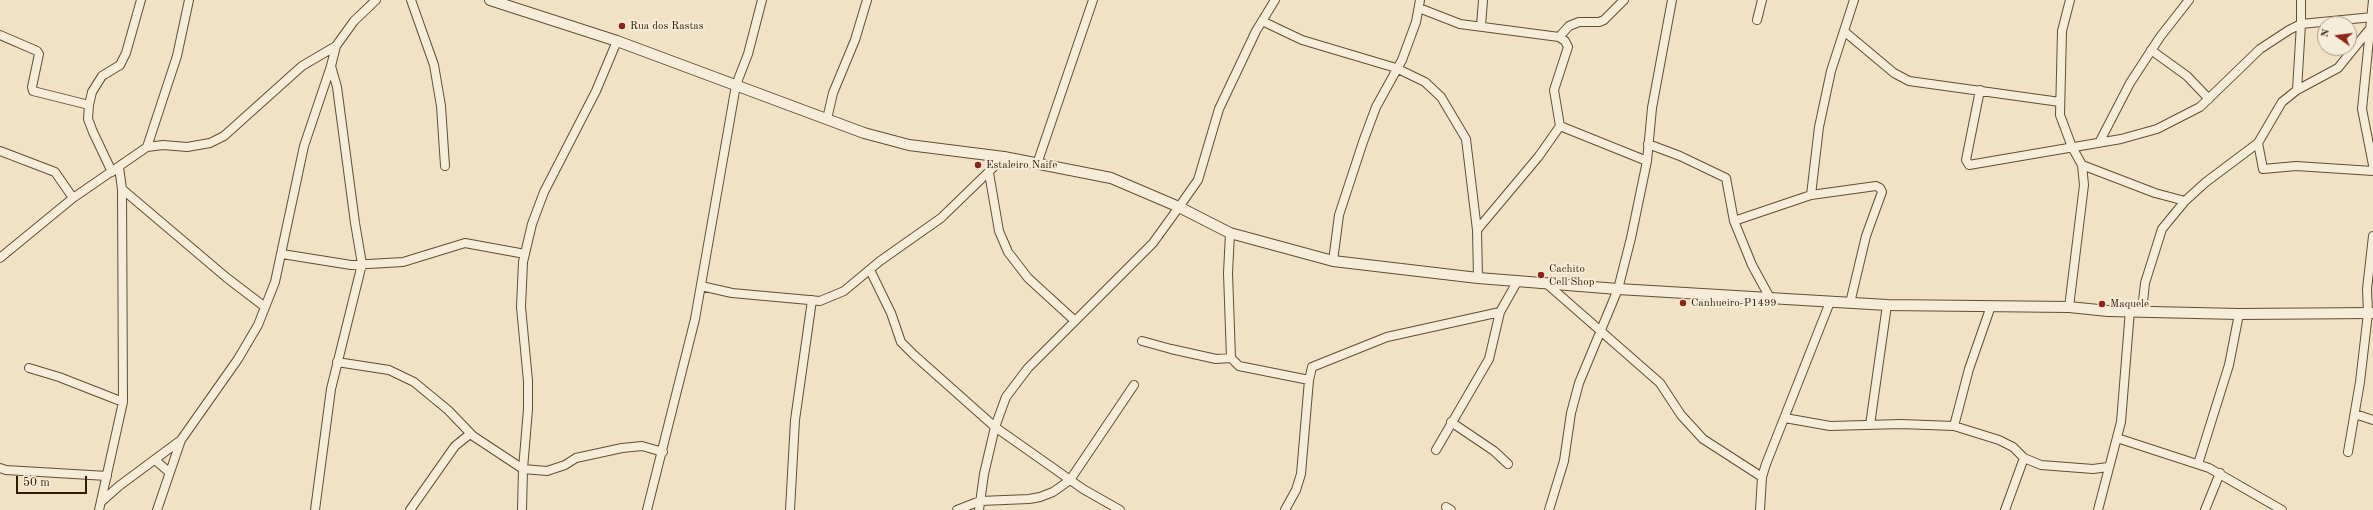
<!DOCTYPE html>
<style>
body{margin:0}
#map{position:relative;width:2373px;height:510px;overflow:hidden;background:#f1e2c6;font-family:"Old Standard TT",serif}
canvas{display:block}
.north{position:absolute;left:2317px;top:16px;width:40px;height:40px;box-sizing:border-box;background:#f6ecda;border:1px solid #a79983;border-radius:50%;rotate:284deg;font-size:11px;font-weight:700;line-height:16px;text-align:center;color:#311d00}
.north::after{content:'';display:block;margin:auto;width:14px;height:18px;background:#8f2418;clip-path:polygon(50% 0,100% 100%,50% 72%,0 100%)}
.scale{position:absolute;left:16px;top:476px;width:71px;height:18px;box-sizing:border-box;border:2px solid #311d00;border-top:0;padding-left:5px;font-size:12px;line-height:14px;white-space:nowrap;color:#311d00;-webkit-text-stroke:3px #f6ecda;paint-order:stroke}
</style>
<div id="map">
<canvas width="2373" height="510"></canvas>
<div class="north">N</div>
<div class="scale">50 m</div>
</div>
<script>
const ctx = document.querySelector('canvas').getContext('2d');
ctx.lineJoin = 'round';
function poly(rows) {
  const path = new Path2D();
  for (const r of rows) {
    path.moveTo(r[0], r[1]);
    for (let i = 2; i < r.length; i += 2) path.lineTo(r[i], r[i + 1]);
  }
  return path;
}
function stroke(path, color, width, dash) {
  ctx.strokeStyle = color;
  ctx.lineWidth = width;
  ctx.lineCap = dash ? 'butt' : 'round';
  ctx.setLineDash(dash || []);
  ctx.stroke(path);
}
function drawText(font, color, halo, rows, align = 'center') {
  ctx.font = font + ' "Old Standard TT",serif';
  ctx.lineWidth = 4;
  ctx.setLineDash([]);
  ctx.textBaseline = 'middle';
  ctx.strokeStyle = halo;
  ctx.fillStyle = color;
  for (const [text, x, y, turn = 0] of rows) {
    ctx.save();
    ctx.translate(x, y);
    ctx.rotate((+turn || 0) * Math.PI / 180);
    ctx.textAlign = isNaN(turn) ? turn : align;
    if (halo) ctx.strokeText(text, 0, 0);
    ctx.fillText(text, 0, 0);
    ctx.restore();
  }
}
const minor = poly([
 [411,0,434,65,441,106,445,166],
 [2373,0,2362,109,2373,165],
 [1419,8,1460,24,1559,37,1565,41,1568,47,1554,90,1560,126,1539,156,1477,230],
 [1757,20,1762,0],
 [1262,21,1302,40,1396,68,1425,82,1441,97,1466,139,1477,230,1478,278],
 [1481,26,1483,0],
 [1845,32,1894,73,1909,81,2060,102],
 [0,35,37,51,39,54,32,87,33,91,89,105],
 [1559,37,1569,26,1579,22,1599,22,1604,20,1624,0],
 [2151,50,2187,76,2209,99],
 [1980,90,1966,160,1969,165,2121,139,2157,129,2200,107,2260,49,2289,30,2301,24,2373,17],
 [2297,90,2301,24,2301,0],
 [827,119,833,93,855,40,867,0],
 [1560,126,1647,161],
 [2100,141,2130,83,2160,37,2189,0],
 [2258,143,2263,169,2296,166,2373,171],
 [1648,144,1680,156,1726,178,1734,221,1752,265,1770,298],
 [147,147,163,145,187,147,210,143,224,136,302,66,336,46],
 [0,151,55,172,73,198],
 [1037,164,1093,0],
 [2082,165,2155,193,2185,201],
 [112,172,93,132,88,119,89,105,92,92,102,76,120,65,126,53,141,0],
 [989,173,999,231,1008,252,1028,278,1074,320],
 [122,189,227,278,265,307],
 [1811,195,1819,127,1831,71,1854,0],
 [1734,221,1811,195,1876,186,1880,188,1882,192,1866,236,1850,303],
 [1230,233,1228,273,1231,358,1239,366,1309,380],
 [282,254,351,265,403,262,465,243,525,254],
 [0,258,73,198,147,147,177,56,189,0],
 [1333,261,1339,215,1363,142,1376,107,1402,60,1416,22,1420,0],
 [870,270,891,313,901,342,914,355,995,427,1083,489,1120,510],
 [1547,284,1660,383,1681,415,1703,439,1762,477],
 [701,286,732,293,820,301,844,291,880,261,941,218,1004,157],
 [2069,307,2084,185,2082,165,2072,147,2060,115,2062,31,2070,0],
 [2142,311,2145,283,2162,229,2185,201,2206,182,2258,143,2282,102,2297,90,2338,68,2368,31],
 [1142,341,1171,349,1216,359,1231,358],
 [337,362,389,370,414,382,448,410,473,436,523,469,547,471,565,465,576,458,622,448,642,446,663,452],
 [29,368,59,377,123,402],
 [2355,414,2373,420],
 [1785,418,1830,426,1901,424,1954,426,1999,440,2013,447,2024,458,2041,465,2093,469,2108,467],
 [1451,422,1494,451,1508,464],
 [1870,425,1887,305],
 [1954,426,1969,369,1991,306],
 [2117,438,2209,468,2282,510],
 [1436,450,1489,359,1500,312,1517,282],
 [2348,452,2360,382,2368,313,2367,289,2373,236],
 [155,460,169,472],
 [2198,464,2229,365,2239,314],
 [0,468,6,470,107,476],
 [101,502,119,486,181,440],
 [1446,507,1451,510],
 [99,510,123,402,122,189,119,167],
 [157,510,181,440,238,359,258,325,275,282,304,146,331,66,336,46,354,21,376,0],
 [315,510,331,389,362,264,355,223,337,87,331,66],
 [410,510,455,446,470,434],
 [522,510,523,469,528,409,528,381,521,307,523,262,532,224,544,192,596,91,617,41],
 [647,510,695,319,736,85,748,54,762,0],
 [790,510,795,420,812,300],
 [957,510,980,501,1029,499,1040,497,1053,492,1070,480,1134,385],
 [979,510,984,474,995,427,1006,397,1028,368,1153,243,1179,207,1198,180,1219,109,1256,31,1275,0],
 [1285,510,1296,490,1301,474,1309,380,1312,367,1387,337,1500,312],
 [1549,510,1564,461,1571,413,1579,383,1618,289,1631,238,1647,161,1652,108,1672,0],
 [1760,510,1762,477,1766,464,1830,302],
 [2005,510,2024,458],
 [2098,510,2121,422,2130,310],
 [2205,510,2220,473]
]);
const tertiary = poly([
 [490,0,617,41,864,133,909,145,1004,157,1111,178,1179,207,1230,233,1333,261,1478,278,1618,289,1887,305,2069,307,2108,311,2239,314,2373,313]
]);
stroke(minor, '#614e32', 10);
stroke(tertiary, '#614e32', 12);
stroke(minor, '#f6ecda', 8);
stroke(tertiary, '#f6ecda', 10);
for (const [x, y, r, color] of [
 [622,26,4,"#8f2418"],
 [978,165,4,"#8f2418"],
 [1541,275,4,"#8f2418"],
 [1683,303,4,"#8f2418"],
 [2102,304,4,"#8f2418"]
]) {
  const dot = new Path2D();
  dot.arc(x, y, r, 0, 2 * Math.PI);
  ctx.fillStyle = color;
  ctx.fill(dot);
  stroke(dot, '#f6ecda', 1.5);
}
drawText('11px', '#311d00', '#f6ecda', [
 ["Rua dos Rastas",630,26],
 ["Estaleiro Naife",986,165],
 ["Cachito",1549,269],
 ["Cell Shop",1549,282],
 ["Canhueiro-P1499",1691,303],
 ["Maquele",2110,304]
], 'left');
</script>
